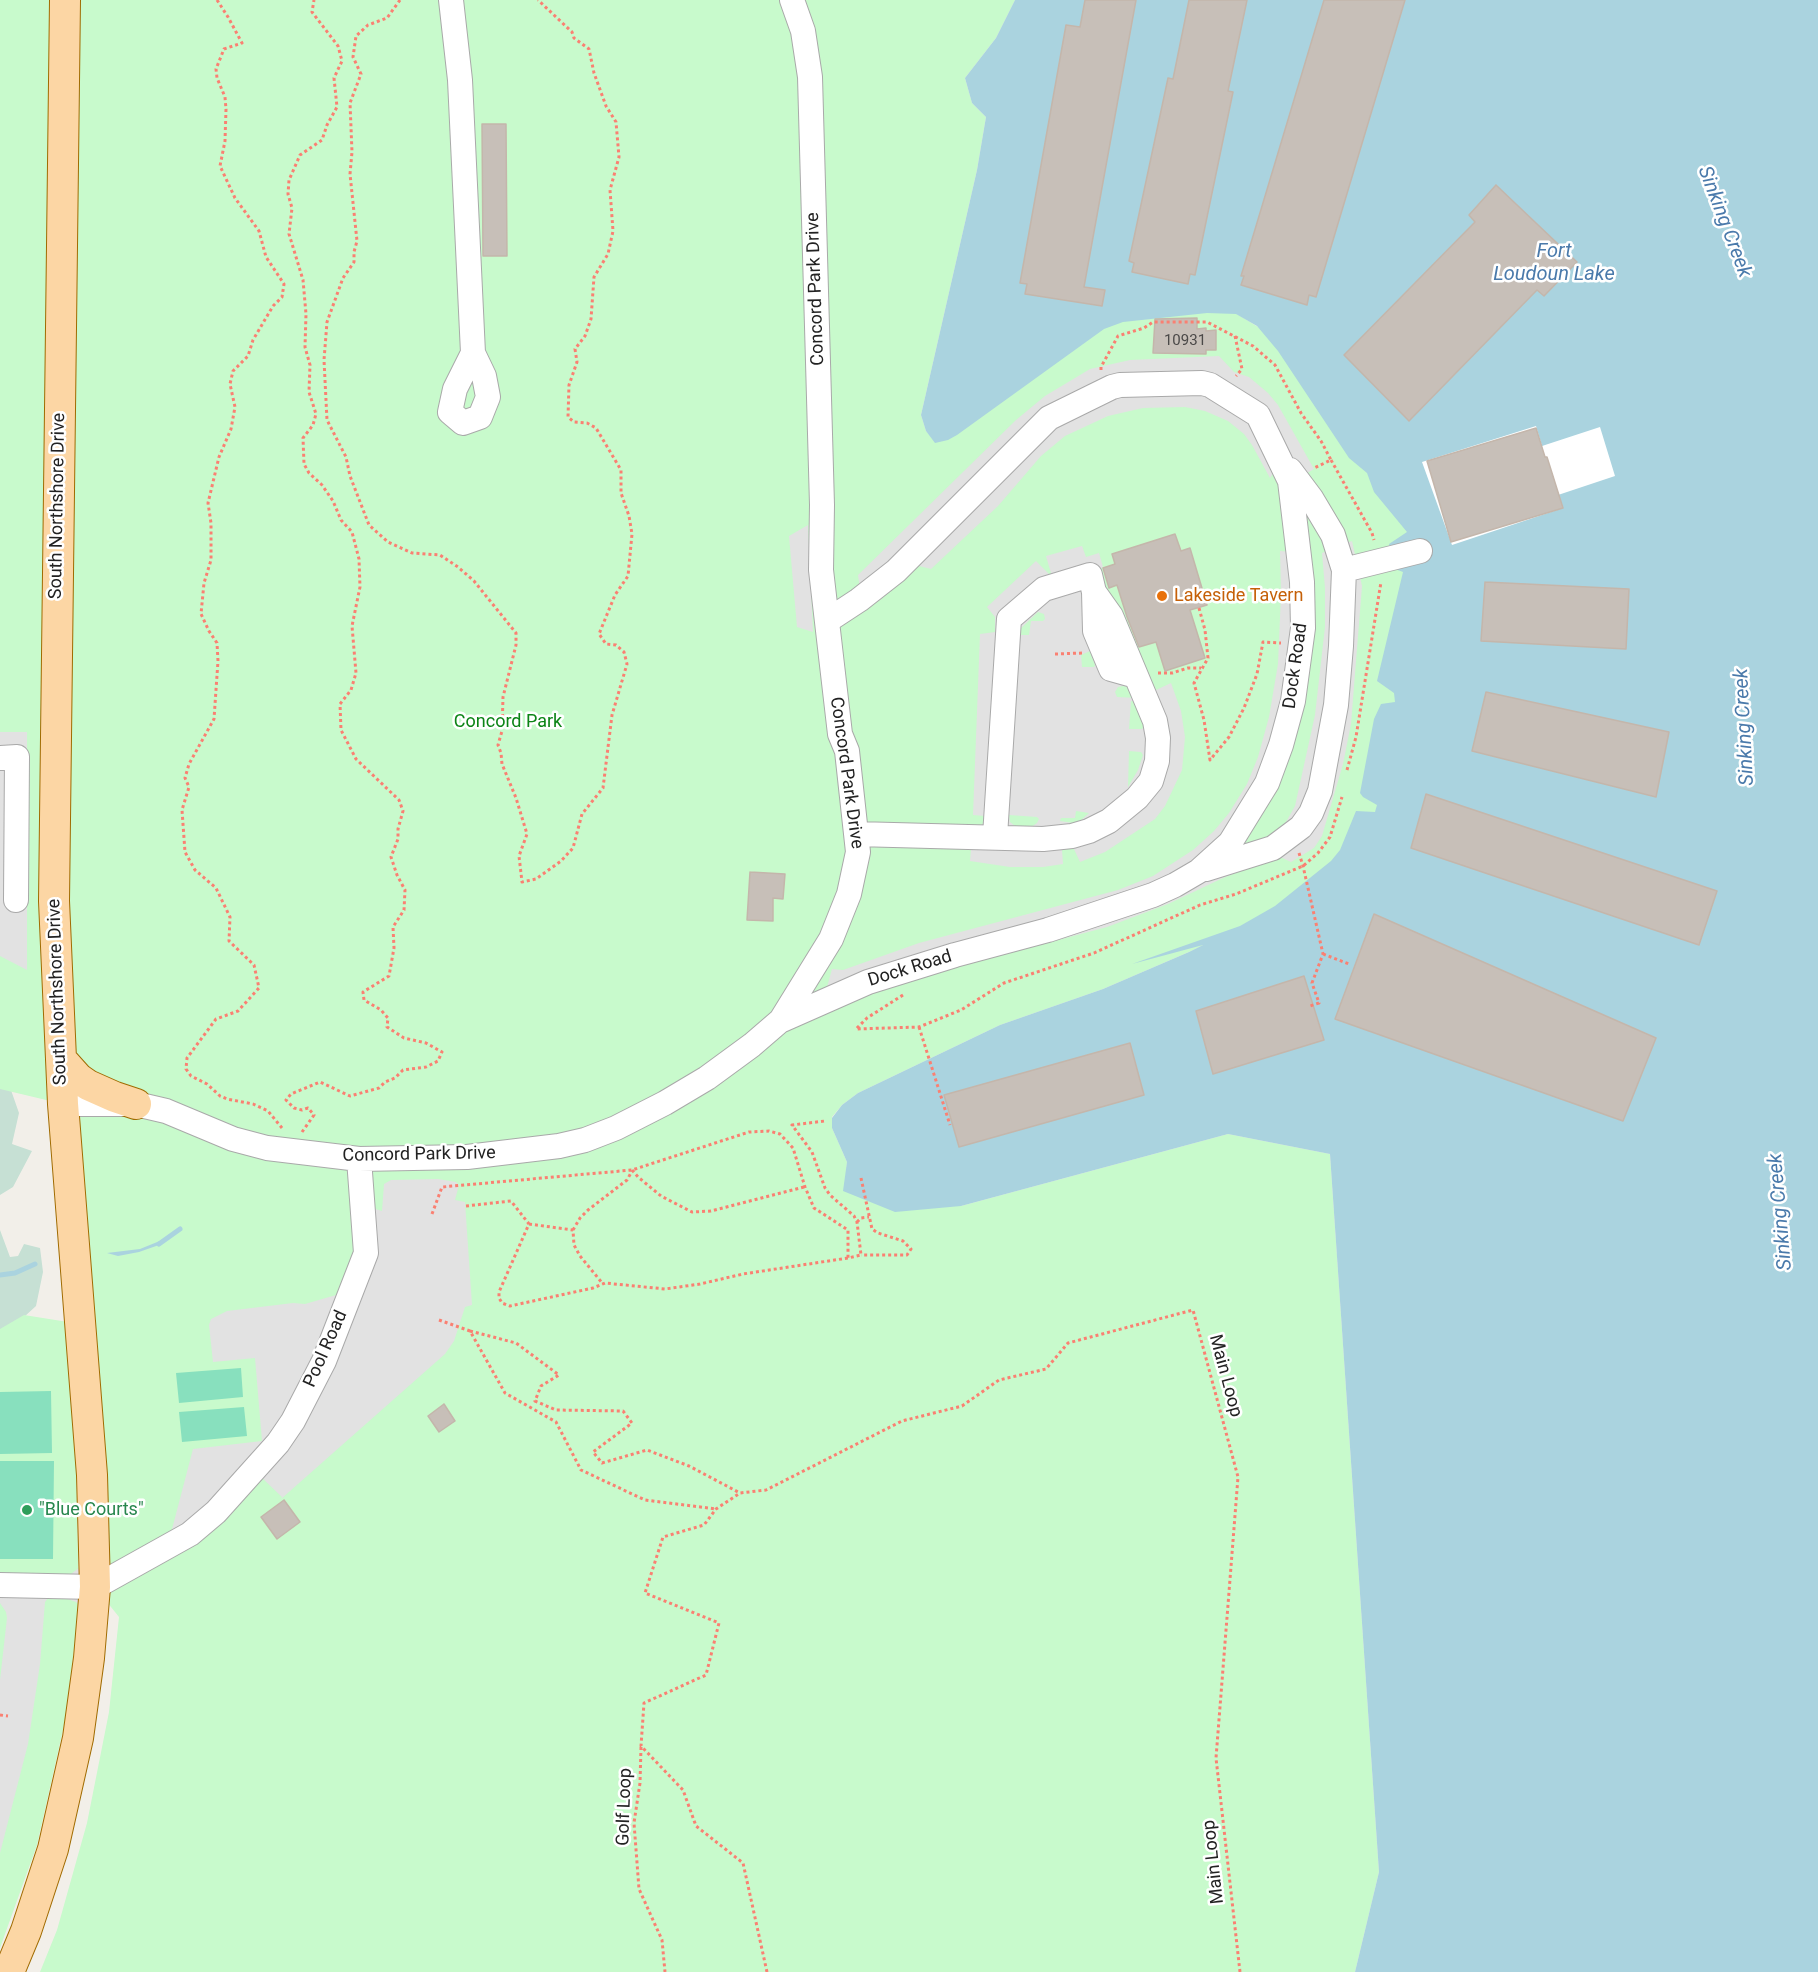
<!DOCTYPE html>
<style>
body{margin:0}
canvas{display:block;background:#f2efe9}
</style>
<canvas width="1818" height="1972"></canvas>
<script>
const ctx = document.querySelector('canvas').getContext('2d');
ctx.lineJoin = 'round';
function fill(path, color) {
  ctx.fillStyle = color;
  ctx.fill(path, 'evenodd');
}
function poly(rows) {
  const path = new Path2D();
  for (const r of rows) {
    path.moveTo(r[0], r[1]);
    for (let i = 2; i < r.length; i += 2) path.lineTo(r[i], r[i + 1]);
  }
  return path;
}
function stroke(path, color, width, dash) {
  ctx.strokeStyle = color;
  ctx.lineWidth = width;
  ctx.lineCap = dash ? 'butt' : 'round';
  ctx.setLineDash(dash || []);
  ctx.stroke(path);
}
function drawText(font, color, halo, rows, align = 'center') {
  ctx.font = font + ' Roboto,sans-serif';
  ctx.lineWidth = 5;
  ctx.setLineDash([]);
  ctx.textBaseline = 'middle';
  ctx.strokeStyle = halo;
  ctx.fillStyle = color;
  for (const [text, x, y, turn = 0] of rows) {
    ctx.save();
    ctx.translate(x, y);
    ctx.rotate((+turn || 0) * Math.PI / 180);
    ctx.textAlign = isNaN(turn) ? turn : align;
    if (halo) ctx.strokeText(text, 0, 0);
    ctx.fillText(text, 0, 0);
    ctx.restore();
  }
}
fill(poly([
 [0,1048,5,1073,19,1113,12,1144,32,1151,13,1187,0,1195],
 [0,1230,10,1257,18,1256,24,1244,40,1248,43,1272,36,1306,0,1339]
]), '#c6e0d4');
fill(poly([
 [0,0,1015,0,996,38,965,78,972,103,986,117,977,170,921,415,926,431,936,442,1095,322,1216,301,1279,340,1413,531,1398,761,1354,871,1189,952,1103,989,1000,1025,858,1093,842,1105,832,1117,832,1128,847,1162,846,1173,961,1206,1228,1134,1330,1154,1379,1872,1355,1972,40,1972,57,1930,87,1823,109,1712,119,1617,95,1587,63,1104,0,1089],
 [24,1315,68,1322,75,1398,79,1609,65,1721,37,1845,0,1948,0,1329]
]), '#c8facc');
fill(poly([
 [241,1368,243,1397,179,1403,176,1373],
 [51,1391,52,1453,0,1454,0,1392],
 [244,1407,247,1436,182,1442,179,1412],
 [0,1461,54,1461,53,1559,0,1559]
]), '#88e0be');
fill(poly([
 [1219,356,1234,372,1249,377,1268,393,1278,405,1314,469,1304,475,1279,465,1270,478,1252,445,1244,434,1228,421,1205,411,1185,407,1143,408,1108,416,1065,436,1041,456,998,506,931,569,915,565,880,600,863,609,858,575,1016,420,1045,396,1090,369,1130,360],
 [808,525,813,632,797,627,789,536],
 [1352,541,1362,586,1351,724,1343,764,1322,836,1314,848,1291,862,1278,856,1223,878,1168,904,1107,927,919,977,820,1013,832,969,843,970,919,943,1118,890,1153,876,1193,850,1214,831,1229,813,1247,784,1258,757,1269,717,1278,664,1281,594,1280,551,1293,552,1309,625,1239,845,1253,844,1272,834,1286,822,1295,806,1315,715,1325,627,1325,588,1322,553],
 [1082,546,1086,557,1099,553,1103,567,1100,569,1112,606,1156,690,1171,683,1181,711,1185,737,1182,770,1165,806,1155,819,1105,852,1080,862,1073,847,1062,850,1063,864,1043,867,1010,867,970,861,973,826,981,825,985,822,985,816,973,815,980,634,995,632,995,617,987,607,1036,561,1050,575,1051,573,1046,556],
 [1038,612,1044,614,1045,619,1043,621,1031,621,1029,635,1017,635,1017,632],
 [1090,651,1095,665,1094,667,1082,667,1081,655],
 [1123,686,1129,687,1137,698,1117,697,1115,692,1118,687],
 [1131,701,1138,702,1144,726,1142,729,1129,729],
 [1129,751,1141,752,1143,755,1138,770,1128,787],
 [1076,811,1089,813,1079,822,1073,823,1060,821,1061,818,1075,818],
 [1009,815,1037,817,1039,819,1037,823,1028,829,1019,829,1010,822],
 [0,732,27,732,27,970,0,956],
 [438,1179,456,1182,459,1185,455,1200,465,1202,472,1305,465,1307,454,1341,445,1354,281,1499,282,1497,261,1477,171,1533,193,1449,262,1441,255,1358,213,1362,209,1325,211,1319,227,1311,293,1303,305,1304,343,1293,369,1207,382,1211,384,1184,391,1180],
 [85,1563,80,1606,76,1602,59,1596,49,1597,45,1602,40,1664,28,1744,0,1853,0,1680,7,1618,6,1612,0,1603,0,1576,71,1574]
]), '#e2e2e2');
fill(poly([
 [1015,0,1818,0,1818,1972,1355,1972,1379,1872,1330,1154,1228,1134,961,1206,895,1212,843,1191,847,1162,832,1128,832,1118,842,1105,858,1093,1000,1025,1103,989,1189,952,1203,945,1132,964,1240,926,1275,906,1331,861,1340,850,1356,811,1375,812,1377,805,1363,797,1360,793,1374,719,1381,704,1395,702,1394,693,1377,681,1403,572,1395,569,1389,544,1407,532,1374,492,1367,473,1349,458,1278,351,1257,326,1236,314,1207,313,1123,322,1104,329,957,435,948,440,935,443,926,431,921,415,977,170,986,117,972,103,965,78,996,38],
 [172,1236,159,1245,139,1252,118,1256,107,1253,140,1249]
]), '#aad3df');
fill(poly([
 [1536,426,1542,446,1600,427,1615,476,1558,495,1563,508,1452,545,1422,462]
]), '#fff');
stroke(poly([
 [159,1244,180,1229],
 [0,1275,15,1273,35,1264]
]), '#aad3df', 5);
const building = poly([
 [1085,0,1136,0,1084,287,1105,290,1102,306,1025,294,1027,284,1020,283,1066,25,1080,27,1085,0],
 [1189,0,1247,0,1228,91,1233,92,1195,275,1190,274,1188,284,1132,272,1134,263,1129,261,1168,78,1173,79,1189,0],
 [1324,0,1405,0,1316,297,1309,295,1307,305,1241,285,1244,276,1241,276,1324,0],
 [482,124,506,124,507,256,483,256,482,124],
 [1496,185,1577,262,1544,296,1537,290,1409,421,1344,355,1475,222,1469,215,1496,185],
 [1197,318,1197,329,1206,328,1206,331,1216,330,1216,350,1206,350,1206,354,1153,353,1155,319,1197,318],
 [1536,428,1545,457,1547,457,1563,508,1451,542,1427,461,1536,428],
 [1175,534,1181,551,1190,548,1207,605,1190,610,1205,658,1165,671,1156,642,1139,647,1127,617,1117,585,1109,588,1103,568,1115,564,1112,554,1175,534],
 [1485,582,1629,589,1626,649,1481,641,1485,582],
 [1486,692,1669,732,1656,797,1472,751,1486,692],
 [1426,794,1717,891,1699,945,1411,848,1426,794],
 [750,872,785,874,783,899,773,898,773,921,747,920,750,872],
 [1374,914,1656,1038,1623,1121,1335,1019,1374,914],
 [1304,976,1324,1040,1213,1074,1196,1011,1304,976],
 [1130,1043,1144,1095,959,1147,944,1095,1130,1043],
 [444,1404,455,1421,439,1432,428,1416,444,1404],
 [284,1500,300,1522,277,1539,261,1517,284,1500]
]);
fill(building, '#c7bfb8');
stroke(building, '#c4b6ab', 1.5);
const minor = poly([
 [451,0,460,80,473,353,484,376,488,397,480,417,463,423,450,412,455,389,473,353],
 [1344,570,1420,551],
 [0,758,17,757,16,900],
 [856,834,1043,839,1072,836,1089,831,1109,821,1137,798,1151,781,1157,761,1158,738,1155,721,1111,616,1094,592],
 [995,836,1009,619,1044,589,1090,575,1094,592,1095,631,1111,669,1136,676],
 [1206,869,1273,848,1301,827,1311,813,1320,791,1336,705,1341,646,1344,570,1333,535,1311,498,1290,470],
 [782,1020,868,982,955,955,1048,930,1153,895,1175,885,1199,871,1230,843,1267,783,1281,745,1293,701,1303,628,1302,582,1290,481,1258,415,1210,385,1202,383,1120,385,1112,387,1049,418,896,571,859,600,827,621],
 [63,1104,136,1104,166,1111,233,1139,267,1148,359,1159,467,1157,559,1146,585,1140,616,1128,665,1103,707,1078,752,1045,781,1020,831,939,849,894,858,852,847,751,840,734,821,570,822,505,810,77,803,31,792,0],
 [0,1585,95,1587,190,1534,216,1512,278,1443,293,1421,324,1361,366,1253,359,1159]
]);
const major = poly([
 [61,1059,78,1078,88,1085,115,1097,136,1104],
 [9,1972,26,1931,53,1849,78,1738,89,1658,95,1587,92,1475,63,1104,54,901,65,0]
]);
stroke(minor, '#a9a9a9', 26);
stroke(major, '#a06b00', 32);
stroke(poly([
 [217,0,228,17,242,43,224,49,216,69,217,78,225,97,226,109,225,141,220,166,235,198,259,231,266,257,284,284,282,297,273,306,253,340,248,356,233,371,230,384,235,407,231,429,219,457,208,503,211,523,211,560,204,583,201,614,209,631,217,643,218,661,214,719,189,764,185,778,189,787,182,810,185,852,195,870,216,888,230,917,229,941,254,965,259,988,238,1011,216,1019,187,1058,186,1069,191,1076,207,1084,220,1096,227,1099,253,1104,268,1111,282,1128],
 [400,0,387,18,368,25,356,36,353,57,361,74,350,103,352,152,350,174,357,241,354,252,354,262,343,278,327,322,324,360,327,420,346,457,350,476,369,525,388,542,412,553,440,555,458,567,474,581,516,633,516,645,503,697,502,731,498,745,501,753,502,764,516,798,527,834,519,856,522,882,536,879,561,861,573,848,582,814,603,788,612,715,627,664,624,652,616,645,606,644,599,634,615,595,628,576,632,534,629,516,621,493,621,470,596,428,587,423,574,422,568,417,569,385,577,362,575,349,585,336,591,319,594,277,608,254,613,231,610,190,619,157,616,122,606,106,594,73,589,49,574,38,572,32,538,0],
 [1235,336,1242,369,1236,376],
 [1101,370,1101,367,1118,336,1144,328,1153,322,1207,322,1253,346,1275,365,1301,413,1321,441,1331,460,1314,468],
 [1331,460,1372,533,1374,540],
 [1199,608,1205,630,1208,658,1194,683,1204,720,1210,760,1229,737,1244,708,1257,674,1263,642,1281,643],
 [1055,654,1083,653],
 [1158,673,1172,673,1188,668,1201,668],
 [1347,770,1356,737,1381,582],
 [1299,853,1303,866,1323,954,1312,983,1319,1003,1310,1006],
 [1323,954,1349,964],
 [903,995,867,1018,856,1029,919,1027,961,1010,1004,983,1094,953,1200,905,1236,894,1303,866,1318,853,1330,837,1342,797],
 [919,1027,950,1125],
 [302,1132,314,1115,308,1108,302,1110,294,1108,286,1100,291,1094,320,1082,350,1096,379,1088,385,1082,395,1078,403,1070,426,1067,438,1061,442,1052,426,1043,404,1038,387,1027,388,1018,381,1010,364,1000,363,992,389,976,394,948,393,927,404,910,405,890,397,875,391,857,398,839,398,829,403,811,399,800,356,759,341,730,340,704,351,690,356,673,352,626,360,587,359,559,352,532,341,520,333,501,322,485,309,473,304,464,303,438,313,425,316,414,309,392,310,365,305,347,306,314,303,280,289,234,292,208,288,194,289,180,300,155,322,140,327,125,337,107,334,78,342,61,338,46,312,12,314,0],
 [632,1170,638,1177,661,1196,692,1212,711,1211,804,1187],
 [861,1178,872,1229,878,1233,903,1241,911,1249,907,1255,861,1255],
 [466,1206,511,1201,529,1224,499,1292,499,1298,502,1303,510,1306,593,1288,605,1283,665,1289,700,1284,743,1274,848,1258,861,1255,857,1222,854,1216,830,1195,825,1188,812,1152,792,1125,825,1121],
 [432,1214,442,1187,632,1170,749,1132,769,1131,780,1134,793,1148,805,1187,814,1208,848,1230,848,1258],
 [857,1222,861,1218,869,1217],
 [529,1224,573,1230,574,1245,580,1256,603,1284],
 [573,1230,580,1218,588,1210,627,1180,632,1171],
 [439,1320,470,1331,505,1393,556,1422,581,1470,645,1500,716,1509],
 [470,1331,516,1343,559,1375,541,1386,535,1401,556,1410,623,1411,632,1423,593,1452,602,1463,647,1450,689,1466,740,1493],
 [0,1715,8,1716],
 [641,1747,640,1783,634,1823,639,1889,662,1940,665,1972],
 [767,1972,743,1863,696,1826,683,1790,641,1746,644,1703,706,1675,719,1623,645,1593,663,1537,704,1525,716,1509,740,1493,766,1490,902,1421,962,1406,999,1380,1046,1369,1068,1343,1193,1310,1238,1477,1216,1758,1240,1972]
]), '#fa8072', 3, [3, 3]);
stroke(minor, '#fff', 24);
stroke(major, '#fcd6a4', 30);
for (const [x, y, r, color] of [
 [1162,596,6,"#e8710a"],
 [27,1510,6,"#2e9e5b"]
]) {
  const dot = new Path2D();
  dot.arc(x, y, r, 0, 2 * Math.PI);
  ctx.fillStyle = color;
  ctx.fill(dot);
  stroke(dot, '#fff', 2);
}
drawText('15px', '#4b4948', null, [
 ["10931",1185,341]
]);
drawText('18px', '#222', '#fff', [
 ["Concord Park Drive",816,289,-92],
 ["South Northshore Drive",58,506,-89],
 ["Dock Road",1296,666,-82],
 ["Concord Park Drive",846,773,82],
 ["Dock Road",910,969,-17],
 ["South Northshore Drive",58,992,-92],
 ["Concord Park Drive",419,1155,-1],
 ["Pool Road",326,1349,-66],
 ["Main Loop",1225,1376,75],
 ["Golf Loop",625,1807,-88],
 ["Main Loop",1214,1862,-96]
]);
drawText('18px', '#c56008', '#fff', [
 ["Lakeside Tavern",1174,596]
], 'left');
drawText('18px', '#0c8416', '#fff', [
 ["Concord Park",508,722]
]);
drawText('18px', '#27864d', '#fff', [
 ["\"Blue Courts\"",39,1510]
], 'left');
drawText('italic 20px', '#4a7aab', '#fff', [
 ["Sinking Creek",1724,222,69],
 ["Fort",1554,252],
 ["Loudoun Lake",1554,275],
 ["Sinking Creek",1745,727,-93],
 ["Sinking Creek",1781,1212,-95]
]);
</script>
